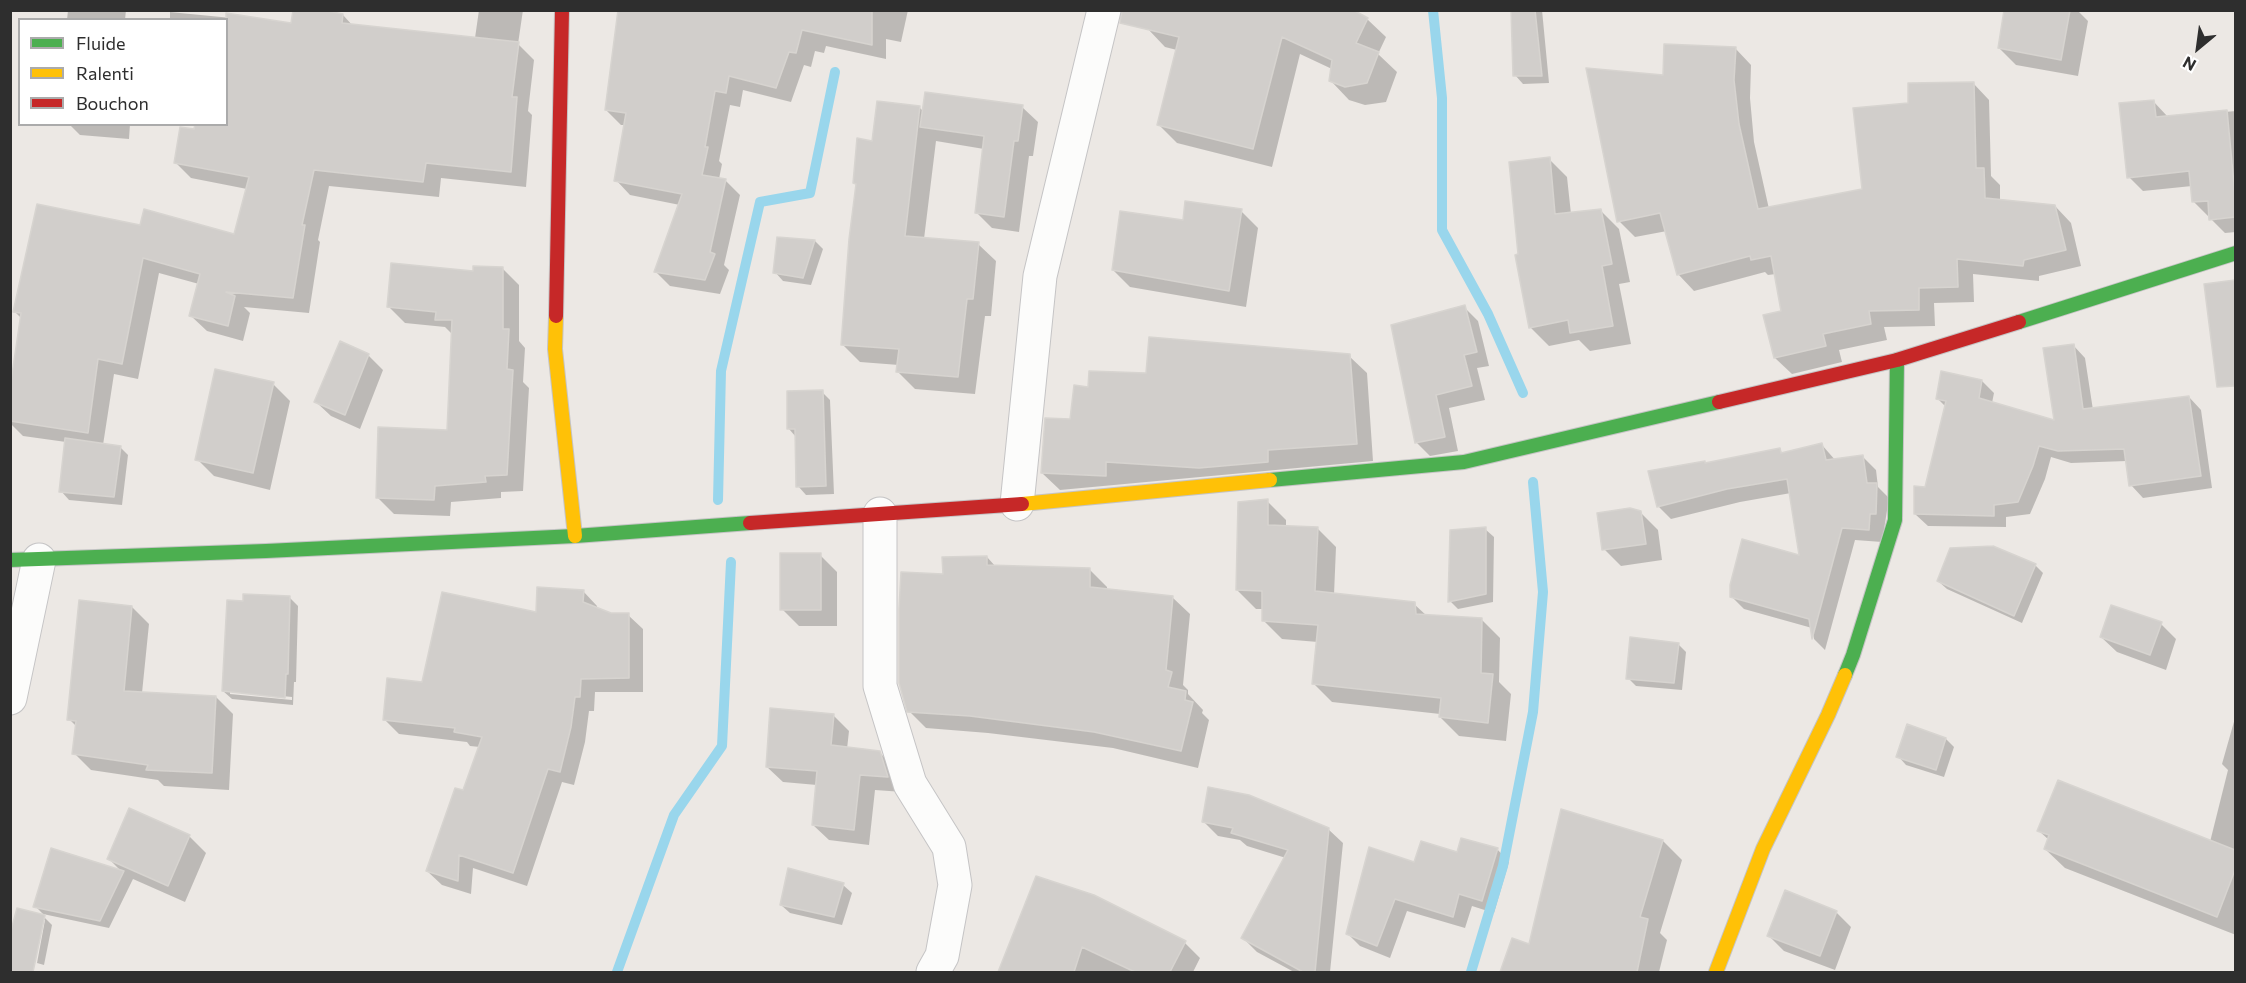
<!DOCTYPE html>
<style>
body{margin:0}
#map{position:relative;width:2246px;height:983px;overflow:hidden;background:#ece8e4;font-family:Commissioner,sans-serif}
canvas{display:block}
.frame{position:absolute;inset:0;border:12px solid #2e2e2e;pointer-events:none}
.legend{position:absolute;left:18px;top:18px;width:210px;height:108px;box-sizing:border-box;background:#fff;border:2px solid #ababab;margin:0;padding:8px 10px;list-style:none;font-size:18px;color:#2e2e2e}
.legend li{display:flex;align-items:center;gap:12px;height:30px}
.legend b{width:30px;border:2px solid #ababab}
.north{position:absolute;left:2168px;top:18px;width:60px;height:60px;-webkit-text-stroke:4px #fff;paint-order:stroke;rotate:209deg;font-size:16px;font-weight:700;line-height:24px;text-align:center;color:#2e2e2e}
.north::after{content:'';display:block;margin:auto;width:21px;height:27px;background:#2e2e2e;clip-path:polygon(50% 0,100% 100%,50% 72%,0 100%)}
</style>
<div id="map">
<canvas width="2246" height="983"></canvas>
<div class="frame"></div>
<ul class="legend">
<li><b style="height:8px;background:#4caf50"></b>Fluide</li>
<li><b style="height:8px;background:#ffc107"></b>Ralenti</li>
<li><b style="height:8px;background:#c62828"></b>Bouchon</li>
</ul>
<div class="north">N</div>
</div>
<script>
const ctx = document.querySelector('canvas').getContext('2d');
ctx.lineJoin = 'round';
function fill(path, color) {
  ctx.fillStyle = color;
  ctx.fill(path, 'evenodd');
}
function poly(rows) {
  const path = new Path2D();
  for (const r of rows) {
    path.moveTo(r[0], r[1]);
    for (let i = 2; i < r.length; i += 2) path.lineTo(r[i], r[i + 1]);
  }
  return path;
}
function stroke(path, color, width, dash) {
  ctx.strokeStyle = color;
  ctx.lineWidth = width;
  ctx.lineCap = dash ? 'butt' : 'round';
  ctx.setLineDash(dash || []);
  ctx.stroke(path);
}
fill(poly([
 [68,10,126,10,125,20,67,20],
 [479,10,523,10,518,44,534,60,528,111,532,115,526,187,441,178,439,197,329,186,318,240,320,242,309,313,244,307,250,313,243,341,207,331,191,316,199,284,159,273,138,379,114,374,103,445,120,447,128,455,122,505,69,500,61,491,66,442,23,436,10,423,10,399,22,319,14,311,141,227,235,236,247,189,191,178,175,162,196,131,226,124,226,20,170,20,170,12,293,24,343,15,353,26,475,38],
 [641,10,908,10,901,42,886,39,886,59,826,46,824,53,815,51,811,67,804,65,791,102,743,90,740,107,730,105,719,161,722,164,719,179,725,180,740,195,724,265,729,270,720,294,670,286,656,272,680,205,630,195,616,180,626,125,621,125,606,110],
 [1512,10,1542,10,1549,83,1523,84,1515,75],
 [2006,10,2077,10,2088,21,2078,76,2016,65,1999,48],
 [1367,19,1386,37,1378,54,1397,72,1386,102,1365,105,1349,100,1331,81,1332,69,1300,54,1272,167,1177,143,1158,124,1177,50,1165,47,1147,28],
 [1735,48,1751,65,1750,98,1754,142,1769,209,1863,190,1910,105,1973,83,1989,100,1991,176,2000,185,2000,201,2055,206,2071,223,2081,266,2039,276,2039,281,1973,274,1974,302,1934,303,1935,326,1884,327,1887,340,1839,350,1842,362,1792,374,1775,358,1783,312,1776,274,1768,275,1765,272,1694,291,1678,274,1667,231,1635,237,1619,221,1664,77],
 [2153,101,2168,117,2236,111,2236,232,2225,233,2211,219,2210,216,2208,216,2194,202,2192,186,2143,191,2129,177],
 [1022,107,1038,122,1033,156,1029,156,1019,232,992,228,977,213,984,149,936,141,924,239,978,244,996,261,991,316,985,316,975,394,915,389,898,372,899,365,860,362,842,344,873,142,920,108,924,112],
 [69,124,130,124,129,139,80,135],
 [1549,159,1567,177,1571,214,1601,211,1619,229,1630,282,1619,284,1631,344,1590,351,1579,340,1549,346,1530,327,1520,256],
 [1241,211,1258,228,1246,307,1130,287,1113,270,1184,222],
 [779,238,815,241,823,249,811,285,783,281,775,272],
 [503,269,519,285,519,341,525,348,523,382,529,388,523,491,501,492,501,498,451,502,450,516,394,514,377,497,448,431,453,335,445,327,405,323,389,307,474,273],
 [2236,282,2236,375,2235,375,2205,285],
 [1464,307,1478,321,1489,366,1477,368,1485,400,1449,408,1458,451,1430,456,1416,442],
 [340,343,369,356,383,370,360,429,331,416,316,402],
 [2073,345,2085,358,2093,410,2189,397,2201,410,2212,488,2143,498,2131,485,2127,461,2071,463,2051,457,2045,479,2030,514,2006,517,2006,527,1928,526,1915,514,1926,489,1946,407,1937,398,1982,381,1994,393,1992,403,2056,422],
 [1349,356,1367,373,1373,461,1060,490,1042,473,1089,389],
 [273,384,290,401,270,490,214,476,197,459],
 [822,392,830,400,834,494,806,495,798,486,796,437,789,429],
 [1822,445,1836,461,1863,457,1876,470,1878,487,1889,498,1882,542,1855,540,1825,650,1814,639,1812,628,1744,609,1731,596,1801,557,1791,493,1740,502,1671,519,1658,506,1704,462,1707,464,1780,450,1783,454],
 [1267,501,1286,520,1286,527,1317,528,1336,547,1334,595,1414,604,1427,616,1481,619,1500,638,1499,682,1511,694,1506,741,1459,736,1440,717,1440,714,1332,702,1313,683,1318,642,1282,639,1263,620,1264,609,1256,609,1237,590],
 [1640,512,1658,530,1662,560,1621,566,1604,549],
 [1485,529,1494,537,1493,602,1458,609,1450,601],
 [820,555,837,572,837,626,799,626,782,609],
 [987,557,996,567,1090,570,1107,587,1107,591,1172,597,1190,614,1183,685,1188,690,1188,694,1203,710,1202,713,1209,720,1198,768,1113,748,988,733,926,728,909,711,944,576],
 [2035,565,2043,573,2022,623,1947,589,1938,581],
 [583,591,597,606,597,610,610,615,628,615,643,629,643,692,595,692,594,711,589,711,585,742,574,785,562,782,527,886,473,868,471,894,442,885,427,871,464,792,480,747,470,746,467,742,399,734,384,719,423,683,537,614],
 [290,598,298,606,296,682,294,682,293,705,232,699,223,691,244,602],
 [230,691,292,697,292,700,230,694],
 [132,607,149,624,142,693,216,697,233,714,229,790,164,786,158,780,91,770,74,753,77,727,69,719],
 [2161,624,2176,639,2166,670,2117,652,2101,637],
 [1678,644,1686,652,1682,690,1636,686,1628,678],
 [833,715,849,731,847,749,880,753,896,769,903,792,875,790,869,845,829,840,813,825,817,785,783,782,767,767],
 [2235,718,2236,935,2065,868,2045,849,2049,840,2039,831,2210,842,2228,770,2222,764],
 [1946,739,1954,747,1944,777,1906,765,1898,756],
 [1204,822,1328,829,1343,843,1330,972,1294,972,1257,952,1243,938,1286,858,1247,846,1240,840,1218,836],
 [189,836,206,853,185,902,133,879,109,928,43,914,35,906,122,872,109,859],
 [1663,841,1682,860,1660,933,1667,940,1659,972,1501,972,1513,940,1530,946],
 [1497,849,1509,862,1494,913,1472,906,1465,928,1407,911,1390,958,1360,946,1348,934,1415,864,1458,854],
 [1037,877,1093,896,1185,943,1200,958,1193,972,1000,972],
 [843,885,852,893,842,925,790,913,781,905],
 [1836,912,1851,927,1835,970,1784,951,1769,936],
 [44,917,52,925,44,965,37,963,45,920,42,920]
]), '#0003');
stroke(poly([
 [1433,10,1442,98,1442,230,1488,314,1523,393],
 [718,500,721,371,760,202,810,193,835,72],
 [617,972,674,815,722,746,731,562],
 [1471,972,1503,866,1533,712,1543,592,1533,482]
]), '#99d6ec', 10);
const building = poly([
 [293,10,322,10,343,14,342,23,519,42,512,97,517,97,511,172,426,163,423,182,314,170,302,225,305,225,293,298,226,292,235,296,228,326,189,316,200,274,143,258,122,364,98,359,88,433,10,421,10,388,21,313,13,312,37,204,140,225,144,209,234,234,249,177,174,163,180,127,194,129,195,124,226,124,226,13,291,23,293,10],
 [618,10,872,10,872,45,802,30,796,53,789,52,776,88,729,76,726,93,715,91,705,147,708,147,702,175,726,179,710,252,715,254,705,280,654,272,682,194,614,181,626,113,605,110,618,10],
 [1122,10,1353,10,1368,18,1356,43,1379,52,1367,83,1345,87,1329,81,1332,60,1282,37,1253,149,1157,125,1179,37,1120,23,1122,10],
 [1511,10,1535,10,1542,76,1513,76,1511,10],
 [2004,10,2070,10,2061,60,1998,48,2004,10],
 [1664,44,1736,47,1734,80,1739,124,1758,209,1862,189,1853,108,1908,103,1908,83,1974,82,1976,168,1984,168,1985,198,2055,205,2066,250,2024,260,2023,266,1957,259,1958,287,1919,288,1919,310,1869,311,1871,324,1823,334,1826,346,1774,358,1763,315,1781,311,1771,256,1751,260,1750,256,1677,275,1660,213,1617,222,1586,68,1663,75,1664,44],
 [925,92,1023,105,1018,141,1014,141,1004,217,975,213,984,136,920,127,925,92],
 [2154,100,2156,117,2227,110,2235,195,2235,217,2209,220,2208,201,2192,202,2189,171,2127,178,2119,103,2154,100],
 [877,101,920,106,905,236,979,242,973,299,967,299,958,377,896,372,899,349,841,345,849,239,856,184,853,183,857,138,872,141,877,101],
 [1550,157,1555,214,1601,209,1612,264,1602,266,1613,326,1570,333,1568,320,1529,328,1515,255,1518,254,1509,162,1550,157],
 [1185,201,1242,209,1229,291,1112,270,1120,211,1183,220,1185,201],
 [777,237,815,240,803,278,773,273,777,237],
 [391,263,473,271,473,266,503,267,503,329,509,329,507,369,513,370,507,475,485,476,486,482,435,486,434,500,376,498,378,427,447,430,452,320,435,320,436,312,387,307,391,263],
 [2235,280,2235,386,2217,387,2204,284,2235,280],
 [1465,305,1477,352,1464,355,1472,386,1436,395,1445,437,1415,443,1391,325,1465,305],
 [1149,337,1350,354,1357,444,1268,450,1268,462,1199,468,1106,462,1106,476,1041,473,1045,418,1070,419,1074,385,1088,387,1089,371,1146,373,1149,337],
 [340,341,369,354,345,415,314,402,340,341],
 [2074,344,2083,409,2189,396,2201,476,2129,486,2124,449,2058,451,2039,446,2033,466,2018,502,1994,505,1994,516,1914,514,1914,486,1925,487,1946,401,1936,399,1941,371,1982,380,1979,398,2054,420,2043,348,2074,344],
 [215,369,274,382,253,473,195,460,215,369],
 [823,390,826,486,796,487,795,429,787,429,787,391,823,390],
 [65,438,121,446,114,497,59,492,65,438],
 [1822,443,1826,460,1863,455,1867,483,1877,483,1876,514,1870,514,1869,530,1842,528,1812,639,1809,619,1730,597,1730,585,1742,539,1799,555,1787,479,1727,489,1657,507,1648,471,1705,461,1705,463,1780,448,1781,453,1822,443],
 [1268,499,1268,525,1318,527,1315,591,1415,602,1416,614,1482,618,1481,673,1493,674,1488,723,1439,717,1441,698,1312,684,1318,625,1262,621,1262,591,1236,590,1238,502,1268,499],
 [1630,508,1641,511,1646,544,1602,550,1597,513,1630,508],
 [1486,527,1486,594,1448,602,1450,530,1486,527],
 [1993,546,2036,564,2014,616,1937,581,1950,548,1993,546],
 [780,553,821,553,821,610,780,610,780,553],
 [987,556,987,565,1090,568,1090,587,1173,596,1166,670,1172,672,1168,687,1186,691,1185,700,1193,702,1181,751,1094,732,970,716,907,712,899,683,899,609,901,572,943,574,942,557,987,556],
 [537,587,584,590,583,602,611,613,629,613,629,678,581,679,580,697,575,697,571,727,560,772,548,769,513,873,459,855,458,881,426,871,455,788,463,790,482,737,454,732,455,728,383,720,387,678,422,682,442,592,536,612,537,587],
 [243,594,290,596,288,674,286,674,285,698,222,691,227,600,243,601,243,594],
 [79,600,132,606,124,691,216,696,212,773,146,770,148,765,72,754,76,721,67,720,79,600],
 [2111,605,2162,622,2150,655,2100,637,2111,605],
 [1630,637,1679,643,1674,683,1626,679,1630,637],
 [770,708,834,714,831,745,880,751,888,777,860,775,854,830,812,825,817,771,766,767,770,708],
 [1907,724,1946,738,1936,770,1896,757,1907,724],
 [2058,780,2235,850,2235,870,2217,917,2044,849,2049,835,2037,831,2058,780],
 [1208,787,1249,795,1329,828,1315,972,1303,972,1241,938,1288,850,1231,833,1233,828,1202,822,1208,787],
 [129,808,190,835,168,886,107,859,129,808],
 [1561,809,1663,840,1640,917,1648,919,1637,972,1500,972,1512,938,1529,944,1561,809],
 [1461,838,1498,848,1482,901,1459,894,1453,917,1395,899,1377,946,1346,934,1369,847,1414,862,1421,841,1457,852,1461,838],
 [51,848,124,871,100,921,33,907,51,848],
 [788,868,844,883,834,917,780,905,788,868],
 [1036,876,1094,895,1186,941,1170,972,1135,972,1082,947,1074,972,998,972,1036,876],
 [1785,890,1837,911,1820,956,1767,936,1785,890],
 [17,908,45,915,33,972,10,972,10,934,17,908]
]);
fill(building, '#d1cecb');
stroke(building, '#d7d4d0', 1.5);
const street = poly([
 [1017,504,1040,276,1104,10],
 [880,514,880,686,910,784,949,847,955,885,942,956,933,972],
 [10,698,39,560]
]);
const fast = poly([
 [2019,322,2236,253],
 [1270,480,1464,462,1719,402],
 [10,560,266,551,575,536,750,523],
 [1845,675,1853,655,1895,520,1897,360]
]);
const slow = poly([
 [556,316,555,349,575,536],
 [1022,504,1270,480],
 [1716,972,1763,849,1828,715,1845,675]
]);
const jam = poly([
 [556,316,562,10],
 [1719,402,1897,360,2019,322],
 [750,523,1022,504]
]);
stroke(street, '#c5c4c5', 35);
stroke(fast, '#c5c4c5', 16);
stroke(slow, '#c5c4c5', 16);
stroke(jam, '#c5c4c5', 16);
stroke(street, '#fcfcfb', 33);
stroke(fast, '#4caf50', 14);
stroke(slow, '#ffc107', 14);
stroke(jam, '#c62828', 14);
</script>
